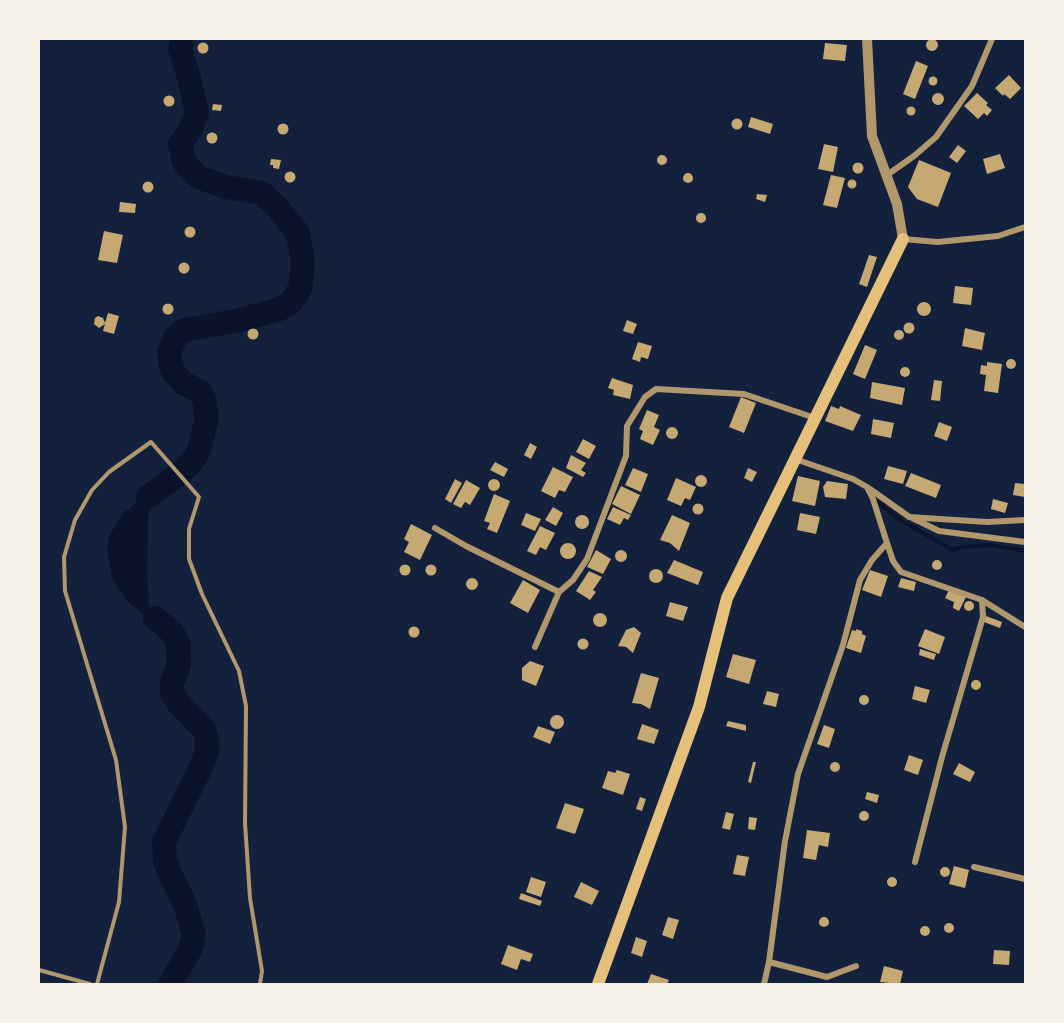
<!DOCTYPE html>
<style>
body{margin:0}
#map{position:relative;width:1064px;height:1023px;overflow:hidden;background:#14213d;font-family:Roboto,sans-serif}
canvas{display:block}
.frame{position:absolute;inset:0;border:40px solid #f6f1e7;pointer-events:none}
</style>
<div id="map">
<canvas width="1064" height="1023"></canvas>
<div class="frame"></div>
</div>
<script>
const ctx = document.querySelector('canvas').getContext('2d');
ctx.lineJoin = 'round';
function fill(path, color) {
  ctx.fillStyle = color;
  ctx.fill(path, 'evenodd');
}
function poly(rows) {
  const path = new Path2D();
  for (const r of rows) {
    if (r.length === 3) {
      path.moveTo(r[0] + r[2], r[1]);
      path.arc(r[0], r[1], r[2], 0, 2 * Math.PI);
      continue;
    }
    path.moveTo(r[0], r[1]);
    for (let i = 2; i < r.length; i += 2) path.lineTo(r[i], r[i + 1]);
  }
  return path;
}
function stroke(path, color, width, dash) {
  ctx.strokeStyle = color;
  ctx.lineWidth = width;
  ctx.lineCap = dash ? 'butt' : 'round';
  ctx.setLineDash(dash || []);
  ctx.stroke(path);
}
fill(poly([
 [172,476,175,479,151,497,148,518,147,576,150,612,173,629,178,638,175,639,167,629,134,607,126,600,112,577,107,551,109,536,123,513]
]), '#0b132b');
stroke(poly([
 [874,499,900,520,953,550,962,547,990,545,1025,551]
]), '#0b132b', 4);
stroke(poly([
 [148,497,183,471,194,459,199,450,207,418,204,398,199,391,183,383,172,370,169,353,175,338,182,331,189,329,236,321,280,309,290,303,300,289,303,262,298,233,276,206,262,193,226,187,198,177,184,162,180,144,190,130,197,113,188,74,180,49,182,39],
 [155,618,172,632,178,642,179,664,172,684,172,693,179,704,204,730,207,740,207,750,202,765,164,842,165,862,186,907,194,936,190,950,170,984]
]), '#0b132b', 24);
fill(poly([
 [932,45,6],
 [203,48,5.5],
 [825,43,847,45,845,61,823,59],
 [916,61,928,66,915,99,903,94],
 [1009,75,1021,88,1010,99,1004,94,1003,96,995,88],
 [933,81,4.5],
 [977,93,988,103,986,105,992,110,987,116,984,113,978,119,964,106],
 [938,99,6],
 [169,101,5.5],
 [213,104,222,105,221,111,212,110],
 [911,111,4.5],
 [751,117,773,124,770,134,748,127],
 [737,124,5.5],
 [283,129,5.5],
 [212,138,5.5],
 [824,144,838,147,833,172,818,169],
 [958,145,966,151,957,163,949,157],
 [1000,154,1005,168,987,174,983,159],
 [662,160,5],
 [271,159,281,160,279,169,273,168,273,165,270,165],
 [919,160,951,173,938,207,917,199,908,187],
 [858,168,5.5],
 [290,177,5.5],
 [688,178,5],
 [831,175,845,178,837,208,823,205],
 [852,184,4.5],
 [148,187,5.5],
 [757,194,767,195,765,202,756,199],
 [120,202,136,204,135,213,119,212],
 [701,218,5],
 [190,232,5.5],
 [104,231,123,235,117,263,98,260],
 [869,255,877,257,867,287,859,284],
 [184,268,5.5],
 [955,286,973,288,971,305,953,303],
 [924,309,7],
 [168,309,5.5],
 [108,313,119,316,114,334,103,331,105,324,99,328,94,324,95,318,98,316,103,318,105,323],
 [627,320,637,324,633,334,623,331],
 [909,328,5.5],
 [965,328,985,333,982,350,962,346],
 [253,334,5.5],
 [899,335,5],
 [638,342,652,346,648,359,641,357,640,362,632,359],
 [865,345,877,350,865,379,853,374],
 [1011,364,5],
 [987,362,1002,364,998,393,984,391,986,375,980,374,981,365,987,366],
 [905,372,5],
 [612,378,633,385,630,399,613,395,614,390,608,388],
 [934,380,942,381,940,401,931,400],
 [872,382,905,388,902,405,870,398],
 [741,397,756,403,744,433,729,427],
 [831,406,839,409,840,406,861,415,853,431,825,421],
 [647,410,659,415,654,427,660,430,653,445,640,439,643,431,639,429],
 [873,419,894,423,891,438,871,434],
 [939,422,952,427,947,441,934,436],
 [672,433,6],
 [583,439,596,446,589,459,576,452],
 [530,443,537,447,531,459,524,455],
 [571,455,586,463,581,470,586,473,583,477,566,468],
 [495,462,508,469,504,477,490,470],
 [888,466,907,471,903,484,884,479],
 [553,467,573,477,565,492,559,490,555,498,541,491],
 [633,468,648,474,641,492,625,485],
 [748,468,757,472,752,482,744,478],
 [911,473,941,485,936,498,905,486],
 [701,481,6],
 [798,476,820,481,815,506,792,501],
 [676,478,696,487,690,500,685,498,681,506,667,500],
 [494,485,6],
 [455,479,462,483,451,503,445,499],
 [466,480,480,488,470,505,465,502,461,508,453,504],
 [827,481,848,484,846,499,825,497,823,487],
 [1015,483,1025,484,1025,497,1013,495],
 [621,486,640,495,631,514,612,504],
 [494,494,510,501,497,533,487,529,490,523,484,521],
 [993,499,1008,503,1005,513,991,509],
 [698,509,5.5],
 [553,507,563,513,556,526,545,520],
 [613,507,631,515,628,520,624,518,620,525,607,519],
 [526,513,541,519,535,531,521,525],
 [800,513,820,517,816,534,797,530],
 [672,515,690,523,679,551,670,543,660,540],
 [582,522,7],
 [411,524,432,535,420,560,404,552,409,542,404,539],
 [540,526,555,533,546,550,540,547,536,555,527,551],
 [568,551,8],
 [621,556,6],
 [596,550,611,559,603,574,587,567],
 [674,560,703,572,698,585,667,573],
 [937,565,5],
 [431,570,5.5],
 [405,570,5.5],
 [656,576,7],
 [870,570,888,576,881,597,862,590],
 [589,571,602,577,593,590,596,592,590,600,576,591],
 [472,584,6],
 [901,578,916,582,914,591,898,587],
 [523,580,540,590,528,613,510,603],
 [950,588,966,597,959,611,953,608,954,602,945,598],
 [969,606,5],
 [670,602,688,607,683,621,666,616],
 [600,620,7],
 [986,616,1002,622,1000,628,984,622],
 [414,632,5.5],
 [634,627,641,633,633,653,626,647,618,646,626,630],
 [856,629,862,631,862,634,866,636,861,653,846,648,852,630,856,631],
 [925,629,945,637,939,654,918,646],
 [583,644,5.5],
 [920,649,936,654,934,660,919,655],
 [733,654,756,660,749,684,726,677],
 [530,661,544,666,536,686,522,680,522,668],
 [641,673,659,678,650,709,641,704,632,703],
 [976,685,5],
 [915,686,930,690,926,703,912,699],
 [767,691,779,694,776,707,763,704],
 [864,700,5],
 [557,722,7],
 [728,721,746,725,746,731,726,726],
 [642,724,659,730,654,744,637,739],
 [824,725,835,729,829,748,817,744],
 [538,726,555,732,550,744,533,737],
 [909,755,923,760,918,775,904,770],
 [753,762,756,762,751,783,748,782],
 [835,767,5],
 [959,763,975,772,970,782,953,774],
 [617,770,630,774,623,795,602,788,608,771,615,773],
 [867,792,879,795,877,803,865,799],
 [640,797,646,799,642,811,636,809],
 [565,803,584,809,575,834,556,828],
 [864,816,5],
 [726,812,734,814,730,830,722,828],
 [749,817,757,818,755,830,748,829],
 [807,830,830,833,828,847,819,845,816,860,803,858],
 [737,855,749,857,745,876,733,874],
 [954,866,969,870,965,888,949,884],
 [945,872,5],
 [531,877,546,882,541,897,526,892],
 [892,882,5],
 [581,882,599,891,592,905,574,897],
 [521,893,542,901,540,906,519,899],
 [824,922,5],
 [668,917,679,920,673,939,662,935],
 [949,928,5],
 [925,931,5],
 [636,937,647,941,642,957,631,953],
 [508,945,533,954,530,962,521,959,517,970,501,964],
 [994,950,1010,951,1009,965,993,964],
 [884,966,903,971,900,984,880,982],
 [651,974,669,980,667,984,647,984]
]), '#c6a872');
stroke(poly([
 [39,970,90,984],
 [97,984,119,902,125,827,116,760,65,591,64,557,75,520,92,490,109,472,151,442,199,497,189,529,189,559,202,594,239,671,246,706,245,823,250,898,262,971,260,984]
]), '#b1986c', 4);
stroke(poly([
 [887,175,914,156,936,137,972,86,992,39],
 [903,239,938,242,998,236,1025,227],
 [870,489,908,516,939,531,1025,542],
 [909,517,987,522,1025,520],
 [435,528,466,546,559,592],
 [887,543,893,561,901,572,982,600,1025,627],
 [535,647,559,592,573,580,587,559,626,456,627,426,645,397,656,389,744,394,815,418],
 [915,862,942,757,983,617,982,600],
 [974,867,1025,879],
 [769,962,827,977,856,966],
 [764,984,769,962,785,841,798,774,843,645,860,580,872,560,887,543,873,499,867,487,853,479,795,459]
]), '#b1986c', 6);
stroke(poly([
 [867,39,872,136,897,204,903,239]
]), '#b1986c', 10);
stroke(poly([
 [598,984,699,707,727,598,903,239]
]), '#e5c07b', 12);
</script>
